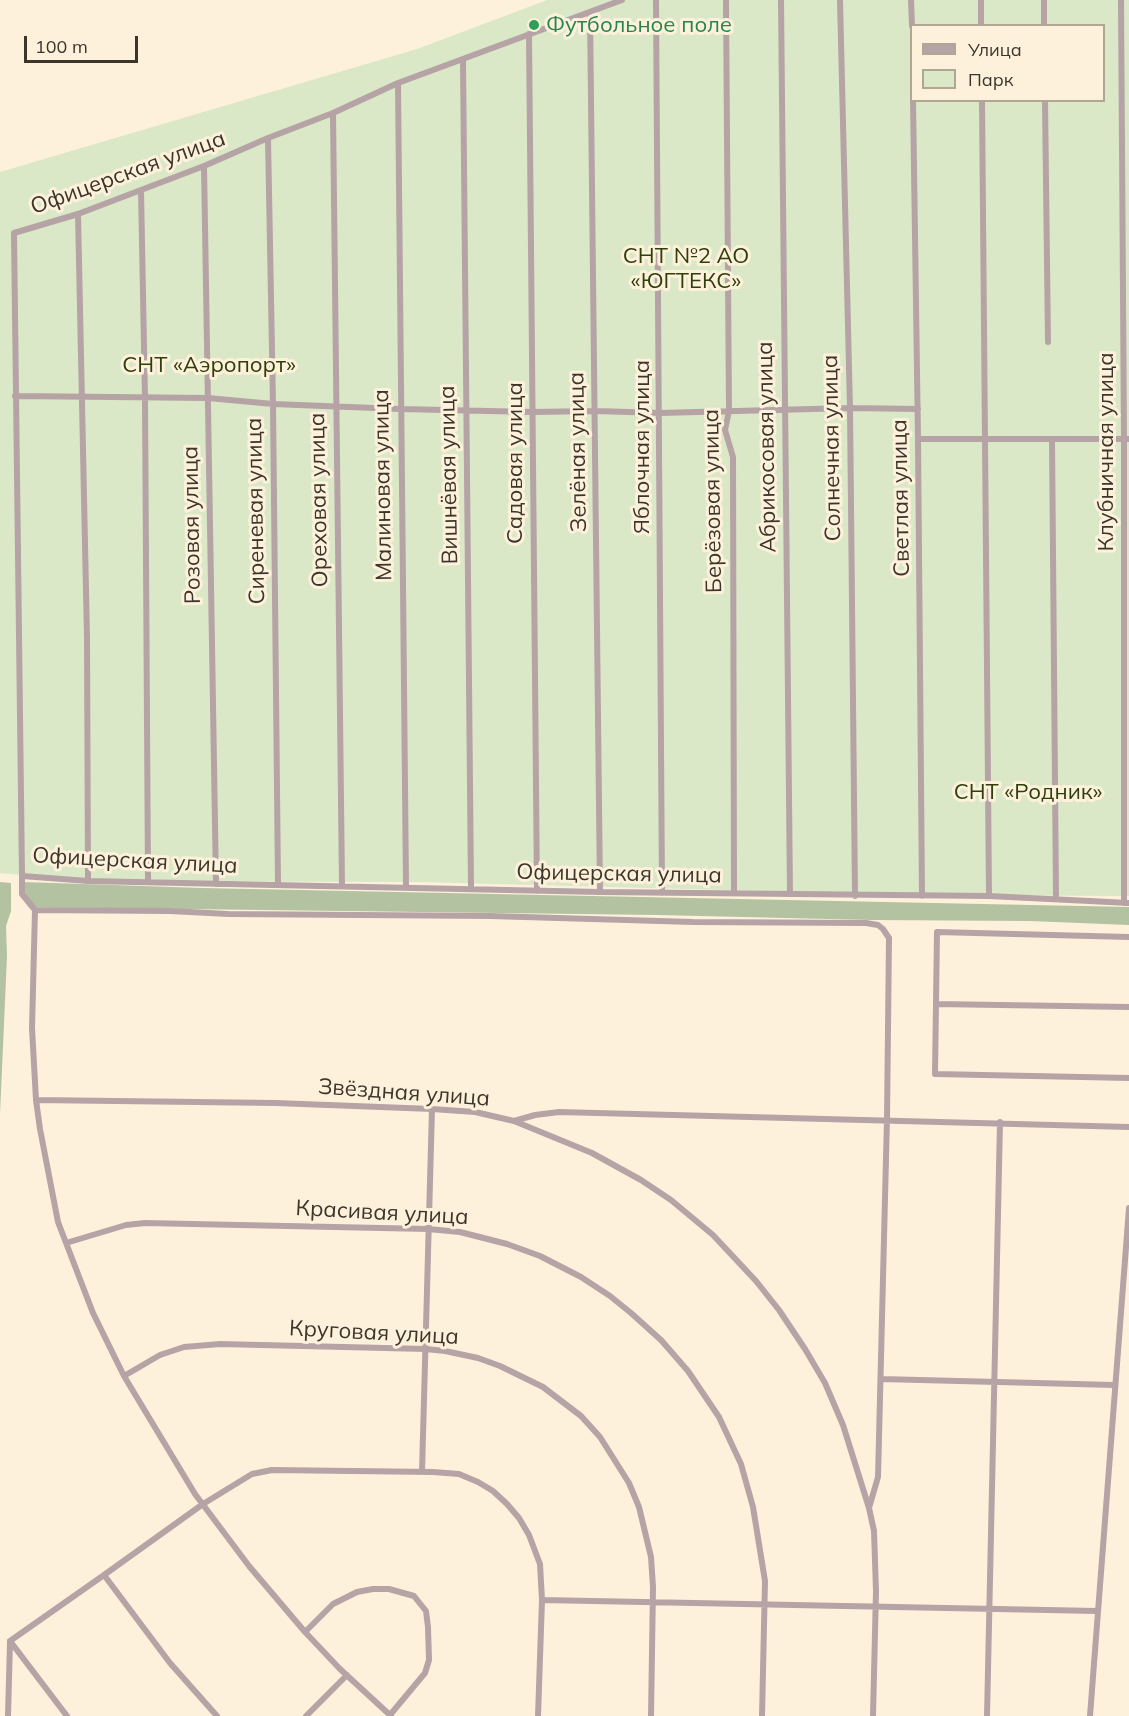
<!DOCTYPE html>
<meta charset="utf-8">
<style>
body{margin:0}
#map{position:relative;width:1129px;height:1716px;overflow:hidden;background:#fef1db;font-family:Mulish,sans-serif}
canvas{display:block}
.legend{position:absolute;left:910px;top:24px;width:195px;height:78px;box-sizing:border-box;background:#fef1db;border:2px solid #b0a694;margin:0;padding:8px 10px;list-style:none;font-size:18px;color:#3b352a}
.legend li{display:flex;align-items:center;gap:12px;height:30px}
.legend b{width:30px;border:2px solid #b0a694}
.scale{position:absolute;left:24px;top:36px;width:114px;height:27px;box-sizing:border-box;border:3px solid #3b352a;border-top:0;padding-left:8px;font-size:18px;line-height:21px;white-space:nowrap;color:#3b352a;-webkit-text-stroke:4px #fef1db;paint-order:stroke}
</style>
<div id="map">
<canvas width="1129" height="1716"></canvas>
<ul class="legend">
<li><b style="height:8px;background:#b6a3a5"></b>Улица</li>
<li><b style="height:16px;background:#dae8c7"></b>Парк</li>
</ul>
<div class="scale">100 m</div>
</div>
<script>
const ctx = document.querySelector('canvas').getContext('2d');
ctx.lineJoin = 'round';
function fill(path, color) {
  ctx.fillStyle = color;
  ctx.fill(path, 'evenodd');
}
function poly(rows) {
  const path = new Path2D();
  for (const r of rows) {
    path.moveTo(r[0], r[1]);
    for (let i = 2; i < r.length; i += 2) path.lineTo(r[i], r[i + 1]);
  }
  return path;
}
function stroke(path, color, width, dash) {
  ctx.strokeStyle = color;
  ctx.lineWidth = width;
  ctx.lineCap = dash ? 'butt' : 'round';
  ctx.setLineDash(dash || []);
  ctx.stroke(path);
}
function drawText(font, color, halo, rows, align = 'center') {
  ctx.font = font + ' Mulish,sans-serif';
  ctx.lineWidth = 6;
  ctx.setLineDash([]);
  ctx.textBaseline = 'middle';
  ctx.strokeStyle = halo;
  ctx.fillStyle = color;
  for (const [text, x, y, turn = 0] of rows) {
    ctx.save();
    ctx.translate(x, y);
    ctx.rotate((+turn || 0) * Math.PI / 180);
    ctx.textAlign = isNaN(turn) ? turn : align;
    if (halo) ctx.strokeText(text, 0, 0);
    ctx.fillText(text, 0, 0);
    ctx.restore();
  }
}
fill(poly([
 [547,0,1129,0,1129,896,917,895,418,882,88,881,0,873,0,172,417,49],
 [912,26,1104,26,1104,100,912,100]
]), '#dae8c7');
fill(poly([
 [0,882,11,883,11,911,6,926,7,956,0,1114],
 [23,882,202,888,1129,907,1129,925,1030,921,871,920,657,915,28,907]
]), '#b3c2a1');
stroke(poly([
 [622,0,398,83,333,113,268,138,204,166,78,214,14,233,22,876,88,881,600,892,989,896,1129,903],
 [656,0,662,893],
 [726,0,729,411,725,430,733,457,734,893],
 [781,0,790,894],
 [840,0,850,408,855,896],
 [911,0,912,26],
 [981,0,981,26],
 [1044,0,1044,26],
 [1121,0,1124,439,1124,903],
 [590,12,600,892],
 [529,34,537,891],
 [463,60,471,889],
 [398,83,406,887],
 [913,100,918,439,922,896],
 [982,100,989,896],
 [1045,100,1048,342],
 [333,113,342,886],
 [268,138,273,404,278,884],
 [204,166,216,884],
 [141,190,145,399,148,882],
 [78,214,87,638,88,881],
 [15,396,208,398,273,404,400,409,533,412,596,411,660,413,850,408,918,409],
 [918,439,1129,439],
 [1052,439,1056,898],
 [22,876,22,894,35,910,170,911,228,914,490,916,693,922,866,923,878,925,883,929,889,938,887,1119,878,1477,869,1508],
 [35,910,32,1028,36,1100,40,1129,58,1222,93,1313,124,1376,195,1494,249,1566,305,1632,340,1669,391,1716],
 [1129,937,937,932,935,1074,1129,1078],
 [936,1004,1129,1007],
 [36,1100,276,1103,432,1109,475,1112,514,1121,592,1153,641,1180,671,1200,713,1235,756,1281,779,1310,805,1349,825,1383,843,1425,869,1508,874,1531,876,1591,873,1716],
 [514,1121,535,1115,559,1112,1129,1127],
 [66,1243,126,1225,145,1223,428,1229,460,1232,507,1244,540,1256,581,1277,610,1296,631,1313,661,1340,688,1371,719,1417,741,1464,753,1507,765,1581,762,1716],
 [124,1376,160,1355,184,1347,220,1344,426,1349,445,1351,478,1358,500,1366,543,1387,581,1416,600,1437,629,1483,639,1507,651,1557,653,1587,651,1716],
 [881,1379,1114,1385],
 [422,1472,432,1109],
 [542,1600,1097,1611],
 [305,1632,333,1604,357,1592,373,1589,389,1589,414,1596,426,1611,428,1627,429,1660,425,1673,390,1715],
 [8,1716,10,1642],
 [67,1716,10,1641,104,1575],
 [217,1716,170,1663,104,1575,203,1504,252,1474,272,1470,433,1472,459,1474,478,1482,493,1491,507,1504,519,1518,529,1535,540,1564,542,1600,538,1716],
 [306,1716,347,1675],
 [987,1716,1000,1122],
 [1090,1716,1129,1208]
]), '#b6a3a5', 6);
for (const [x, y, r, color] of [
 [534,25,6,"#2e9e5b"]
]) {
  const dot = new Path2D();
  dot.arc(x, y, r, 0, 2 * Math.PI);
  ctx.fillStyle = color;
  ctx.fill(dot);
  stroke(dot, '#fef1db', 2);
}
drawText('22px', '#27864d', '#fef1db', [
 ["Футбольное поле",546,25]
], 'left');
drawText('22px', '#3b352a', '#fef1db', [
 ["Офицерская улица",128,173,-20],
 ["Яблочная улица",642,447,-90],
 ["Абрикосовая улица",767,447,-91],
 ["Солнечная улица",832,448,-91],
 ["Зелёная улица",578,452,-91],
 ["Клубничная улица",1106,452,-90],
 ["Садовая улица",515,463,-90],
 ["Вишнёвая улица",449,475,-91],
 ["Малиновая улица",383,485,-91],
 ["Светлая улица",901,498,-91],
 ["Ореховая улица",319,500,-91],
 ["Берёзовая улица",713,501,-91],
 ["Сиреневая улица",256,511,-91],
 ["Розовая улица",192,525,-91],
 ["Офицерская улица",135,861,3],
 ["Офицерская улица",619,874,1],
 ["Звёздная улица",404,1093,4],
 ["Красивая улица",382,1213,3],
 ["Круговая улица",374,1333,3]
]);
drawText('22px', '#2d3f0a', '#fef1db', [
 ["СНТ №2 АО",686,256],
 ["«ЮГТЕКС»",686,281],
 ["СНТ «Аэропорт»",209,365],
 ["СНТ «Родник»",1028,792]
]);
</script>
